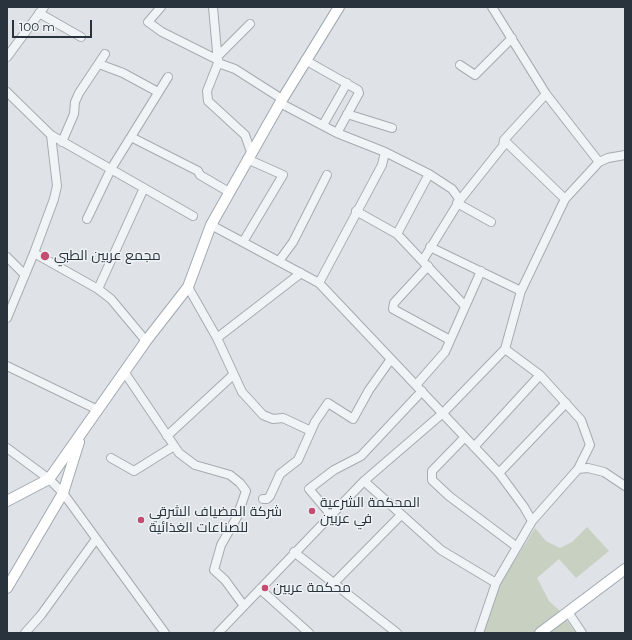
<!DOCTYPE html>
<meta charset="utf-8">
<style>
body{margin:0}
#map{position:relative;width:632px;height:640px;overflow:hidden;background:#dfe3e7;font-family:Montserrat,sans-serif}
canvas{display:block}
.frame{position:absolute;inset:0;border:8px solid #29333d;pointer-events:none}
.scale{position:absolute;left:12px;top:20px;width:80px;height:18px;box-sizing:border-box;border:2px solid #29333d;border-top:0;padding-left:5px;font-size:12px;line-height:14px;white-space:nowrap;color:#29333d;-webkit-text-stroke:3px #eef2f5;paint-order:stroke}
</style>
<div id="map">
<canvas width="632" height="640"></canvas>
<div class="frame"></div>
<div class="scale">100 m</div>
</div>
<script>
const ctx = document.querySelector('canvas').getContext('2d');
ctx.lineJoin = 'round';
function fill(path, color) {
  ctx.fillStyle = color;
  ctx.fill(path, 'evenodd');
}
function poly(rows) {
  const path = new Path2D();
  for (const r of rows) {
    path.moveTo(r[0], r[1]);
    for (let i = 2; i < r.length; i += 2) path.lineTo(r[i], r[i + 1]);
  }
  return path;
}
function stroke(path, color, width, dash) {
  ctx.strokeStyle = color;
  ctx.lineWidth = width;
  ctx.lineCap = dash ? 'butt' : 'round';
  ctx.setLineDash(dash || []);
  ctx.stroke(path);
}
function drawText(font, color, halo, rows, align = 'center') {
  ctx.font = font + ' Montserrat,Cairo,sans-serif';
  ctx.lineWidth = 3;
  ctx.setLineDash([]);
  ctx.textBaseline = 'middle';
  ctx.strokeStyle = halo;
  ctx.fillStyle = color;
  for (const [text, x, y, turn = 0] of rows) {
    ctx.save();
    ctx.translate(x, y);
    ctx.rotate((+turn || 0) * Math.PI / 180);
    ctx.textAlign = isNaN(turn) ? turn : align;
    if (halo) ctx.strokeText(text, 0, 0);
    ctx.fillText(text, 0, 0);
    ctx.restore();
  }
}
fill(poly([
 [587,527,609,551,576,578,559,559,537,578,549,601,560,611,576,633,482,633,500,584,535,528,546,541,560,548,572,542]
]), '#c7d0c1');
const minor = poly([
 [161,7,148,22,162,32,218,60],
 [213,7,218,63,207,91,208,101,245,135,251,152],
 [492,7,546,94,599,162],
 [39,13,81,37],
 [219,55,250,24],
 [7,57,44,7],
 [305,60,358,90,359,93,337,133],
 [218,63,235,69,282,99],
 [99,64,123,73,158,92],
 [460,65,475,75,512,38],
 [7,92,51,135,57,186,54,199,34,253,7,318],
 [280,103,337,133,385,152,429,174,452,189,460,200],
 [347,114,392,128],
 [323,125,347,83],
 [51,135,193,216],
 [131,137,198,171,200,175,229,192],
 [504,140,565,199],
 [62,142,74,114,75,102,79,93,105,54],
 [457,203,491,222],
 [356,211,397,234,465,306],
 [87,219,111,169,168,77],
 [211,225,319,283,499,473,524,507,532,521],
 [397,234,429,174],
 [243,242,283,175,247,159],
 [430,247,521,291],
 [34,253,98,289,111,299,146,341],
 [7,257,25,275],
 [423,260,460,200,503,146,504,140,546,94],
 [279,261,293,242,327,175],
 [428,266,394,303,393,309,450,340],
 [319,283,382,165,385,152],
 [188,287,217,338,242,392,263,415,273,419,283,418,311,431],
 [98,289,144,188],
 [217,338,301,273],
 [505,349,540,375,581,420,590,445,578,469],
 [7,366,98,410],
 [125,373,179,453,195,465,230,475,240,483,246,491,237,517,221,545,214,570,225,580,244,606],
 [416,385,445,352,481,271],
 [167,436,233,375],
 [465,437,432,471,432,480,449,496,517,547],
 [474,447,540,375],
 [7,448,49,479,63,493,165,633],
 [111,458,134,471,174,446],
 [499,473,566,403],
 [364,481,441,550,496,583],
 [263,499,267,499,270,496,280,474,298,460,315,422,328,403,353,419,369,390,391,359],
 [331,515,309,489,334,470,361,456,422,391],
 [294,552,397,633],
 [334,583,401,515],
 [260,589,309,633],
 [568,612,582,633],
 [25,633,41,615,96,539],
 [218,633,364,481,443,413,505,349,521,291,565,199,599,162,608,158,625,155],
 [479,633,496,583,532,521,578,469,588,468,604,472,625,486]
]);
const major = poly([
 [7,501,49,479,146,341,188,287,211,225,280,103,339,7],
 [7,588,63,493,79,442],
 [540,633,625,569]
]);
stroke(minor, '#a5abb1', 10);
stroke(major, '#9fa9b2', 12);
stroke(minor, '#f1f4f6', 8);
stroke(major, '#fff', 10);
for (const [x, y, r, color] of [
 [45,256,5,"#c44c70"],
 [312,511,4,"#c44c70"],
 [141,520,4,"#c44c70"],
 [265,588,4,"#c44c70"]
]) {
  const dot = new Path2D();
  dot.arc(x, y, r, 0, 2 * Math.PI);
  ctx.fillStyle = color;
  ctx.fill(dot);
  stroke(dot, '#eef2f5', 1.5);
}
drawText('14px', '#29333d', '#eef2f5', [
 ["مجمع عربين الطبي",54,256],
 ["المحكمة الشرعية",320,503],
 ["في عربين",320,519],
 ["شركة المضياف الشرقي",149,512],
 ["للصناعات الغذائية",149,528],
 ["محكمة عربين",273,588]
], 'left');
</script>
